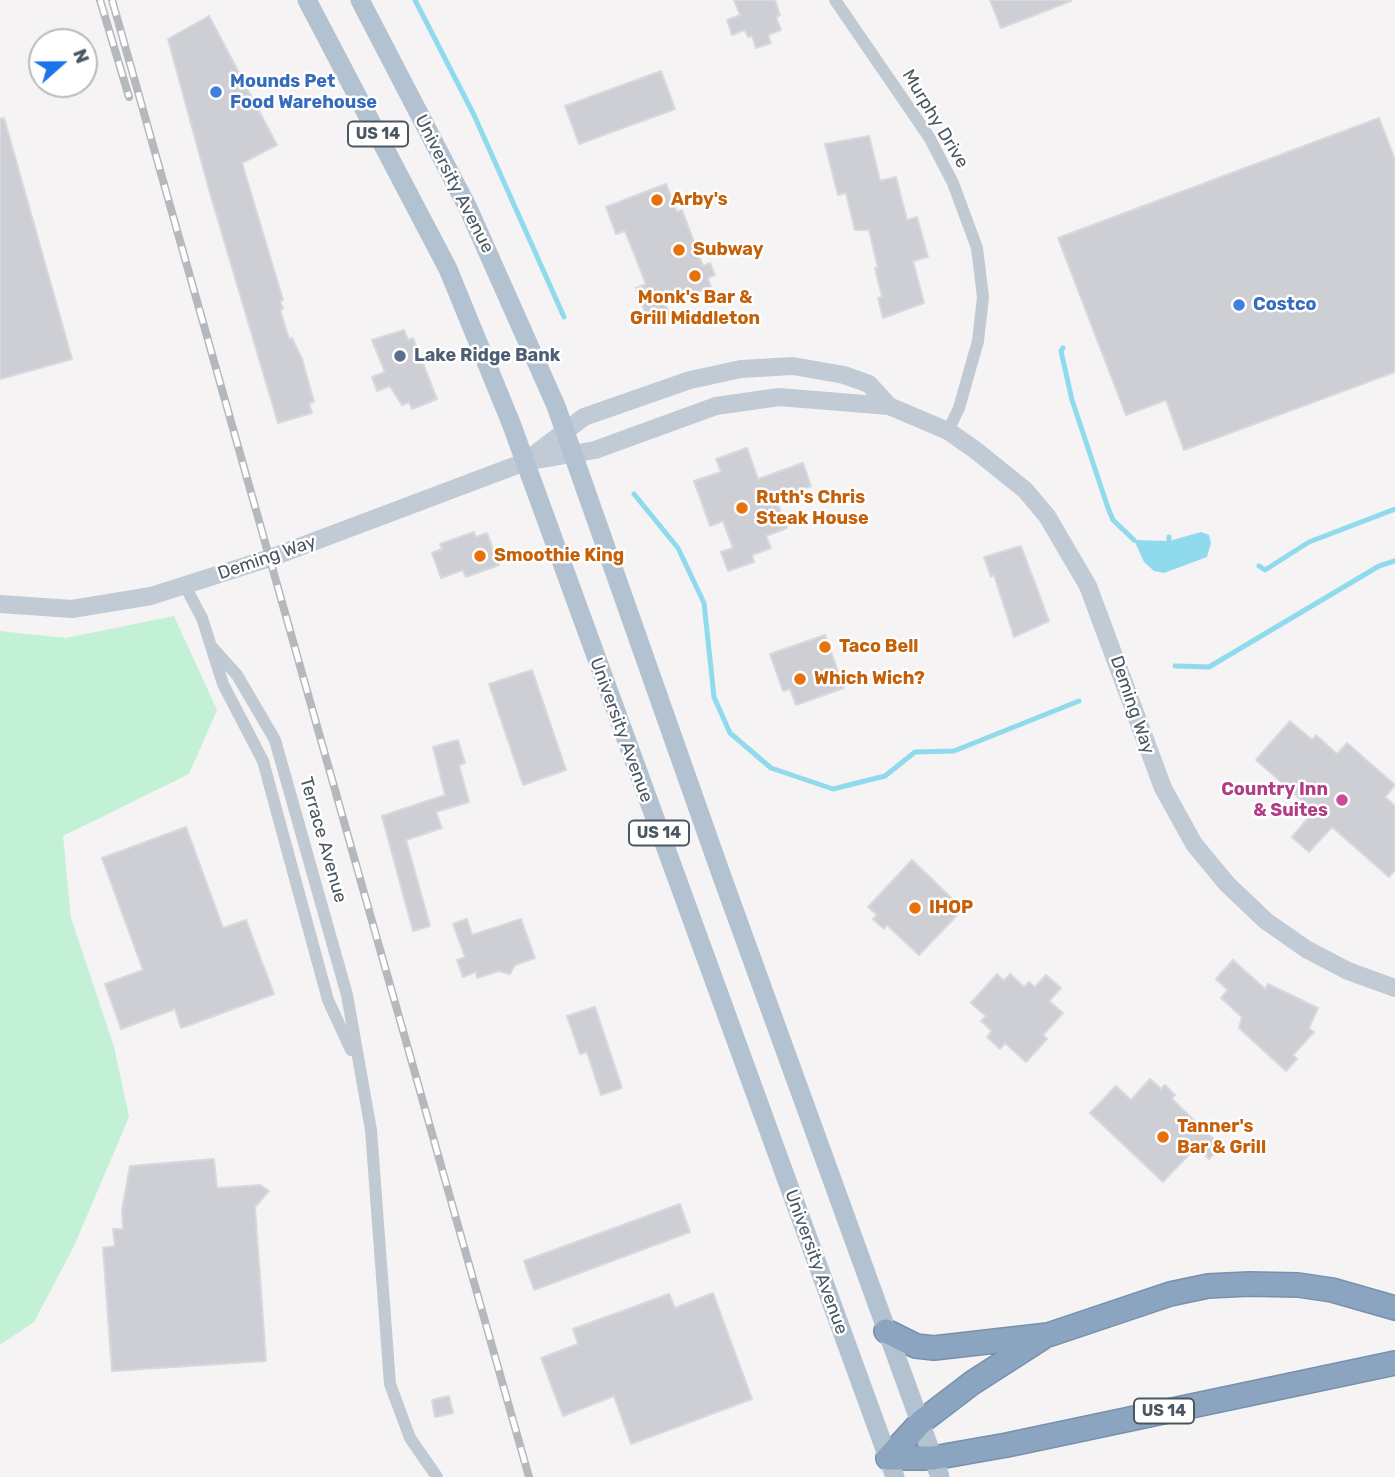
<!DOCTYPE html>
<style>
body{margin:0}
#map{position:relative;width:1395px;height:1477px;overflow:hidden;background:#f5f3f3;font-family:Rubik,sans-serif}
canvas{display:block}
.north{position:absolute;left:28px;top:28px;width:70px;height:70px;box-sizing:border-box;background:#fff;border:2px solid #b7bbc0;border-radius:50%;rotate:69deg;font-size:19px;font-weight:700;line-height:28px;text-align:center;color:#4a5661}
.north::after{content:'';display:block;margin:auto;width:24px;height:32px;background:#1a73e8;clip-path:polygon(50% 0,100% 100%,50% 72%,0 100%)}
</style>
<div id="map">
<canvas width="1395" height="1477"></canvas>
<div class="north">N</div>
</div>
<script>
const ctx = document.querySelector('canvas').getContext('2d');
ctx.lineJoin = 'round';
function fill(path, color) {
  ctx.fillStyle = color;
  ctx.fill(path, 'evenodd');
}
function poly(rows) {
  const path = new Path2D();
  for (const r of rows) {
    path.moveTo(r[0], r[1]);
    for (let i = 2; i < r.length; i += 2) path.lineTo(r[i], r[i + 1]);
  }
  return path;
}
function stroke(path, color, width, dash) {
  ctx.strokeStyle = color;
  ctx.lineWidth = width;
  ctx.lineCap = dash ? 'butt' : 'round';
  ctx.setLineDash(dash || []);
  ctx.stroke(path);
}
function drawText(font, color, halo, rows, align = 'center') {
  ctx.font = font + ' Rubik,sans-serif';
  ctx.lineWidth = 5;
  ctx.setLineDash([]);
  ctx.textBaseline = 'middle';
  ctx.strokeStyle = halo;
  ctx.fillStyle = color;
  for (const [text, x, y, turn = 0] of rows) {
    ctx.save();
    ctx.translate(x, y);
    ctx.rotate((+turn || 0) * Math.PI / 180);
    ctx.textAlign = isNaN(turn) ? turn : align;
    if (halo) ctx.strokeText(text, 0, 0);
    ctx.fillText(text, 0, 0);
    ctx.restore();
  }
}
fill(poly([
 [174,616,217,710,189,774,63,836,71,918,114,1047,129,1117,74,1246,34,1322,0,1345,0,631,66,638]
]), '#c3f1d5');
fill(poly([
 [1201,532,1209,535,1211,543,1207,557,1164,573,1154,571,1144,562,1134,540,1169,541]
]), '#90daee');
stroke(poly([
 [415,0,474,115,564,317],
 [1063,348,1061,351,1072,400,1108,508,1113,520,1134,540],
 [634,494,678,548,704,603,714,697,730,733,771,768,833,789,885,776,915,752,954,751,1079,701],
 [1169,537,1169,541],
 [1259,566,1265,570,1309,542,1395,509],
 [1175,666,1209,667,1379,566,1395,561]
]), '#90daee', 5);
const building = poly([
 [734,0,775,0,780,15,776,17,781,30,768,35,771,43,756,48,752,36,748,37,745,30,732,35,727,20,740,15,734,0],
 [990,0,1070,0,1071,1,1001,28,990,0],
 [209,16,277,145,242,163,283,300,280,301,283,309,280,310,289,339,292,338,302,359,314,402,309,403,312,413,278,423,210,193,168,39,209,16],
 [661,71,675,109,579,144,565,106,661,71],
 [4,118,72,359,0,379,0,119,4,118],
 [1379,118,1395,160,1395,372,1184,450,1166,400,1126,415,1058,238,1379,118],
 [869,136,880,181,896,177,907,220,917,217,928,257,913,261,924,303,883,318,878,298,882,297,875,268,878,268,869,230,855,230,846,193,838,195,825,144,869,136],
 [666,184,677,212,682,210,703,266,710,263,715,275,708,278,711,287,665,304,670,315,649,323,636,288,646,284,625,231,616,234,606,207,666,184],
 [404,330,408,340,413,338,437,399,412,409,409,402,402,405,390,386,377,391,372,377,385,372,372,340,404,330],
 [747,448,758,479,803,463,811,486,776,499,787,528,766,536,771,548,752,555,754,562,728,571,721,552,733,548,723,521,710,526,694,481,721,472,716,459,747,448],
 [474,532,476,537,487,533,499,565,466,577,463,570,441,578,432,553,442,549,440,544,474,532],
 [1021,546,1049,621,1014,637,994,575,991,577,984,557,1021,546],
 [825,635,844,688,796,705,790,689,783,691,770,654,825,635],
 [532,670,566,770,523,785,489,684,532,670],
 [1290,721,1312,740,1316,735,1337,754,1347,743,1395,785,1385,797,1395,806,1395,870,1389,877,1332,827,1309,852,1292,837,1314,811,1256,760,1290,721],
 [458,740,465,763,459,765,469,802,436,812,442,828,406,840,430,926,413,931,382,816,445,795,433,747,458,740],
 [186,827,223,928,246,920,274,994,181,1028,175,1009,121,1029,105,984,143,970,102,858,186,827],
 [912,860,963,909,919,955,887,925,884,929,873,919,877,915,868,907,912,860],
 [467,919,472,935,521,919,535,958,515,965,510,974,499,971,477,978,476,972,463,977,457,960,465,957,453,924,467,919],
 [1233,960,1265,989,1268,984,1318,1008,1309,1028,1314,1032,1293,1055,1297,1059,1286,1071,1239,1028,1242,1017,1221,998,1228,990,1216,979,1233,960],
 [997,974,1004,981,1010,974,1024,987,1029,982,1035,987,1046,975,1061,988,1049,1001,1063,1013,1043,1035,1047,1039,1026,1062,1005,1043,1000,1049,987,1037,992,1031,981,1021,986,1016,971,1003,997,974],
 [595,1007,622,1088,601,1095,587,1052,580,1054,567,1016,595,1007],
 [1150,1079,1161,1089,1165,1085,1175,1095,1172,1099,1221,1146,1209,1159,1196,1147,1163,1182,1090,1113,1116,1086,1131,1100,1150,1079],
 [214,1159,217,1188,260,1185,269,1191,255,1207,266,1361,112,1371,103,1248,115,1246,113,1229,123,1229,122,1210,130,1166,214,1159],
 [680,1204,690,1232,534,1290,524,1261,680,1204],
 [713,1293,752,1399,631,1444,614,1396,563,1416,541,1358,578,1344,573,1329,669,1294,675,1308,713,1293],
 [449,1396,453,1413,435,1417,432,1400,449,1396]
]);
fill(building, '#cdcfd5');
stroke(building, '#d7d9de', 2);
const highway = poly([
 [886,1331,916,1346,934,1348,1048,1335,1170,1294,1208,1286,1249,1284,1298,1285,1332,1290,1395,1308],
 [888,1458,933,1458,1007,1445,1395,1363],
 [888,1458,921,1422,972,1383,1042,1338]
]);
stroke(highway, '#7690ad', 26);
stroke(poly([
 [835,0,929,137,953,183,977,248,983,297,978,341,959,408,948,431],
 [185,586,202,618,223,684,263,761,328,1000,351,1050],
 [211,646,237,675,275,740,347,995,371,1130,390,1384,410,1438,437,1477]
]), '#c1cad2', 12);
stroke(poly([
 [527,460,584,417,690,380,741,369,793,366,844,375,869,384,889,406],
 [0,604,72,609,151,596,270,558,525,462,595,450,716,406,779,397,889,406,948,431,974,449,1025,490,1047,516,1088,586,1163,788,1194,844,1227,884,1266,921,1306,949,1348,971,1395,988]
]), '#c1cbd6', 18);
stroke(poly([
 [307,0,448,269,511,423,895,1477],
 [360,0,468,208,556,406,721,874,940,1477]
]), '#b3c2d1', 19);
stroke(highway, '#8ba5c1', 23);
const rail = poly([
 [100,0,129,97],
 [112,0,529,1477]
]);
stroke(rail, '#b5b8bd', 8);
stroke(rail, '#fff', 5, [16]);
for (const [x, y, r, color] of [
 [216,92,7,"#3f7fe0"],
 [657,200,7,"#e8710a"],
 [679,250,7,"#e8710a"],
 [695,276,7,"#e8710a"],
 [1239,305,7,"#3f7fe0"],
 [400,356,7,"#5c6f8a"],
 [742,508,7,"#e8710a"],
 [480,556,7,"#e8710a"],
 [825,647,7,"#e8710a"],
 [800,679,7,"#e8710a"],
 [1342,800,7,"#d1479c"],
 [915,908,7,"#e8710a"],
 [1163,1137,7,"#e8710a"]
]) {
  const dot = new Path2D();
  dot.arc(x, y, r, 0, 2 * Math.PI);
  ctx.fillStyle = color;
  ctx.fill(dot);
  stroke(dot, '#fff', 2.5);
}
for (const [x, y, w] of [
 [378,134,60],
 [659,833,60],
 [1164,1411,60]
]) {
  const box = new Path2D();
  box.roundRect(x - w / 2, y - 12.5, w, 25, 5);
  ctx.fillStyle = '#fff';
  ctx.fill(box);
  stroke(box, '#4a5661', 2);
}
drawText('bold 16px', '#4a5661', null, [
 ["US 14",378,134],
 ["US 14",659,833],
 ["US 14",1164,1411]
]);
drawText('bold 18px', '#366cbe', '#fff', [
 ["Mounds Pet",230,82],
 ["Food Warehouse",230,103],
 ["Costco",1253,305]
], 'left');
drawText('18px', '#4a5661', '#fff', [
 ["Murphy Drive",935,119,59],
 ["University Avenue",454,184,63],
 ["Deming Way",267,558,-19],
 ["Deming Way",1132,705,71],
 ["University Avenue",621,730,70],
 ["Terrace Avenue",323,840,74],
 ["University Avenue",816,1262,70]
]);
drawText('bold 18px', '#c56008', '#fff', [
 ["Arby's",671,200],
 ["Subway",693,250],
 ["Monk's Bar &",695,298,"center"],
 ["Grill Middleton",695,319,"center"],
 ["Ruth's Chris",756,498],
 ["Steak House",756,519],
 ["Smoothie King",494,556],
 ["Taco Bell",839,647],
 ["Which Wich?",814,679],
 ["IHOP",929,908],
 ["Tanner's",1177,1127],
 ["Bar & Grill",1177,1148]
], 'left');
drawText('bold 18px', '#4e5e75', '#fff', [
 ["Lake Ridge Bank",414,356]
], 'left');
drawText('bold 18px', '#b23c85', '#fff', [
 ["Country Inn",1328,790],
 ["& Suites",1328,811]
], 'right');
</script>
